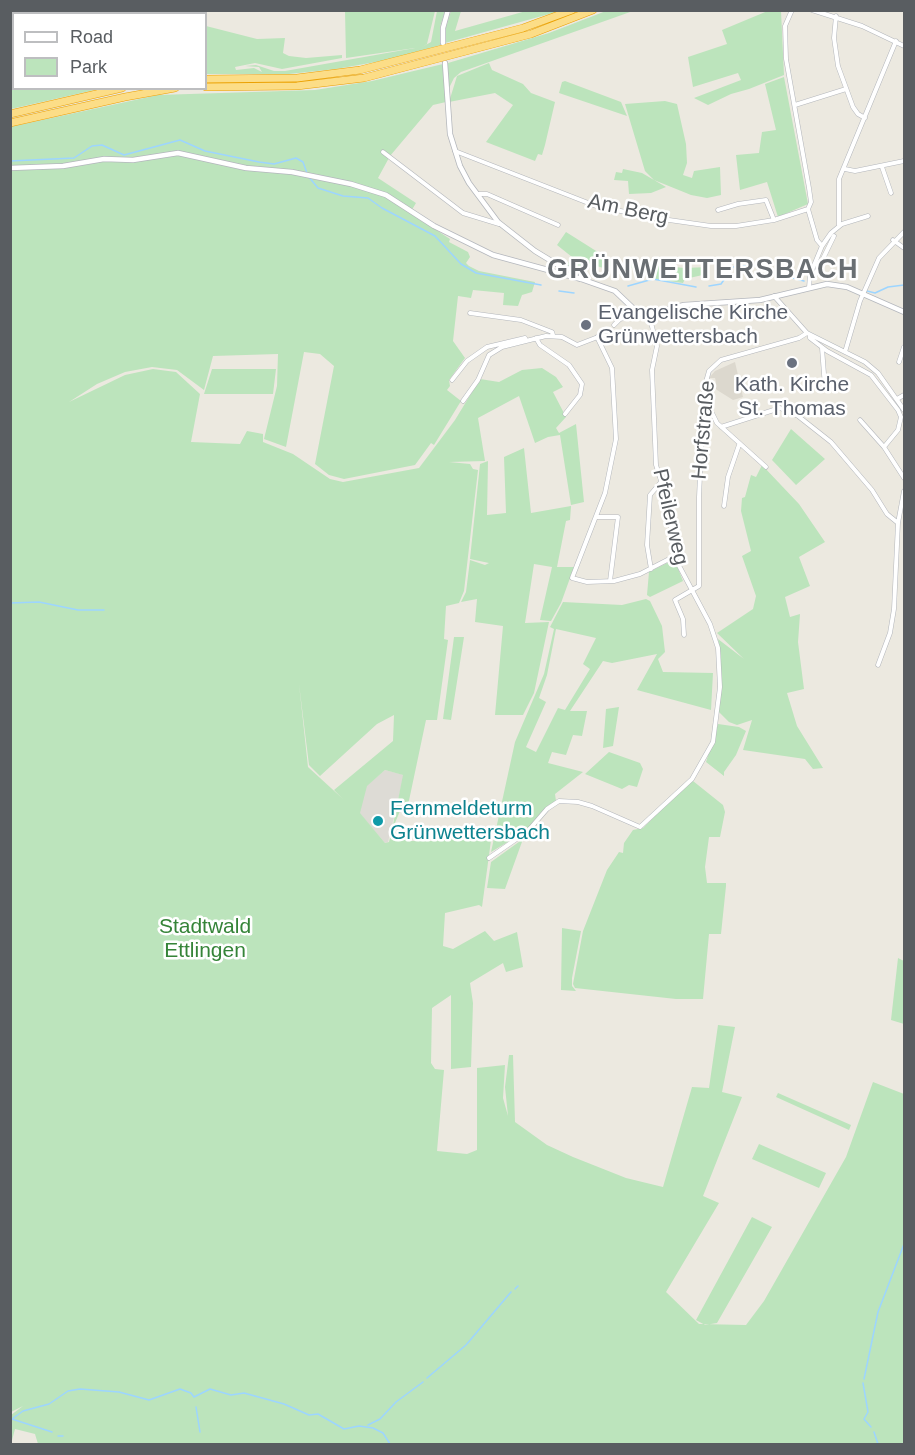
<!DOCTYPE html>
<meta charset="utf-8">
<style>
body{margin:0}
#map{position:relative;width:915px;height:1455px;overflow:hidden;background:#ece9e0;font-family:Helvetica,sans-serif}
canvas{display:block}
.frame{position:absolute;inset:0;border:12px solid #595d61;pointer-events:none}
.legend{position:absolute;left:12px;top:12px;width:195px;height:78px;box-sizing:border-box;background:#fff;border:2px solid #bdbec0;margin:0;padding:8px 10px;list-style:none;font-size:18px;color:#595d61}
.legend li{display:flex;align-items:center;gap:12px;height:30px}
.legend b{width:30px;border:2px solid #bdbec0}
</style>
<div id="map">
<canvas width="915" height="1455"></canvas>
<div class="frame"></div>
<ul class="legend">
<li><b style="height:8px;background:#fff"></b>Road</li>
<li><b style="height:16px;background:#bce4bc"></b>Park</li>
</ul>
</div>
<script>
const ctx = document.querySelector('canvas').getContext('2d');
ctx.lineJoin = 'round';
function fill(path, color) {
  ctx.fillStyle = color;
  ctx.fill(path, 'evenodd');
}
function poly(rows) {
  const path = new Path2D();
  for (const r of rows) {
    path.moveTo(r[0], r[1]);
    for (let i = 2; i < r.length; i += 2) path.lineTo(r[i], r[i + 1]);
  }
  return path;
}
function stroke(path, color, width, dash) {
  ctx.strokeStyle = color;
  ctx.lineWidth = width;
  ctx.lineCap = dash ? 'butt' : 'round';
  ctx.setLineDash(dash || []);
  ctx.stroke(path);
}
function drawText(font, color, halo, rows, align = 'center') {
  ctx.font = font + ' Helvetica,sans-serif';
  ctx.lineWidth = 5;
  ctx.setLineDash([]);
  ctx.textBaseline = 'middle';
  ctx.strokeStyle = halo;
  ctx.fillStyle = color;
  for (const [text, x, y, turn = 0] of rows) {
    ctx.save();
    ctx.translate(x, y);
    ctx.rotate((+turn || 0) * Math.PI / 180);
    ctx.textAlign = isNaN(turn) ? turn : align;
    if (halo) ctx.strokeText(text, 0, 0);
    ctx.fillText(text, 0, 0);
    ctx.restore();
  }
}
fill(poly([
 [385,770,404,775,388,842,385,843,359,813,366,786]
]), '#dddbd5');
fill(poly([
 [735,362,743,397,733,400,717,390,713,385,716,382,715,378,709,378,715,371]
]), '#dcd8ce');
fill(poly([
 [770,10,781,11,784,75,749,89,731,94,708,105,694,98,741,80,738,73,693,87,688,57,727,44,722,30],
 [175,11,180,13,14,14,14,88,99,89,11,109,11,11],
 [345,11,435,11,427,44,422,47,431,42,437,11,445,11,440,27,441,45,387,60,336,69,289,74,206,74,206,26,257,39,285,38,283,53,289,56,306,58,342,55,342,58,282,69,255,63,235,67,236,70,254,68,262,72,259,67,245,66,256,65,274,71,285,71,415,48,346,58],
 [451,11,461,11,455,31,526,11,560,11,445,43,444,34],
 [606,11,633,11,461,72,454,78,448,90,448,63,549,33],
 [489,63,492,70,523,84,531,93,555,102,545,145,542,155,538,154,535,161,486,142,513,105,495,93,449,102,457,76],
 [443,64,446,102,433,105,390,156,378,178,416,203,410,213,450,239,449,242,468,252,470,257,466,263,469,266,479,271,535,282,532,292,522,295,518,306,503,305,504,293,473,290,471,298,458,296,453,341,465,358,449,380,450,386,447,390,461,401,434,445,431,443,415,465,344,479,329,475,315,464,334,366,320,354,304,352,286,447,264,439,277,386,278,354,213,356,204,390,177,370,152,367,125,372,97,384,69,402,125,375,153,369,176,372,200,394,191,442,240,444,247,431,263,434,263,442,293,454,330,479,343,482,419,468,455,420,480,379,499,382,522,370,542,368,556,377,563,387,553,392,566,417,556,428,559,433,576,424,584,502,571,505,560,435,548,437,535,443,519,396,478,418,485,461,449,462,470,464,473,469,478,470,464,591,459,603,446,606,444,639,448,640,437,720,426,720,407,810,400,811,392,830,403,775,385,770,367,786,360,813,385,843,389,842,392,830,410,841,432,841,492,833,482,907,479,905,445,913,443,946,453,949,485,931,494,941,517,932,523,967,506,972,503,963,470,983,473,1003,471,1067,451,1069,451,995,432,1008,431,1063,435,1069,444,1070,437,1151,467,1154,477,1150,477,1068,505,1065,503,1098,508,1116,505,1087,509,1055,513,1055,515,1122,547,1145,573,1157,626,1178,663,1187,692,1087,709,1088,718,1025,735,1027,722,1092,742,1097,703,1196,719,1203,666,1292,699,1324,746,1325,764,1301,846,1157,873,1082,904,1094,904,1444,38,1444,35,1434,15,1429,11,1444,11,1415,23,1406,11,1412,10,127,158,95,315,90,372,81],
 [299,684,309,765,320,776,377,724,394,715,393,741,334,790,343,799,308,767],
 [784,77,808,204,778,217,767,182,740,190,736,155,759,153,762,132,776,130,765,84],
 [565,81,621,102,627,116,559,93,562,82],
 [665,101,677,104,686,144,687,163,683,175,692,178,694,171,720,167,721,195,707,198,691,195,654,180,645,171,625,104],
 [623,169,642,173,666,187,651,193,629,194,628,181,614,180,616,172,622,173],
 [566,232,612,261,610,270,590,264,587,271,581,268,565,268,572,257,557,245],
 [630,263,685,268,707,267,707,274,685,279,683,283,648,278,645,270,630,268],
 [212,369,276,369,273,394,204,394],
 [791,429,825,459,796,485,772,460],
 [524,448,531,513,571,506,570,520,566,521,557,567,574,567,561,603,551,621,540,620,552,567,534,564,525,623,549,622,534,693,523,715,495,715,503,626,475,622,477,599,461,602,466,592,470,560,485,565,489,563,470,559,480,464,488,461,487,515,506,513,504,457],
 [762,465,799,504,825,542,799,557,810,586,785,597,790,617,800,614,798,642,804,689,787,693,797,726,823,768,813,769,805,759,743,750,752,720,737,725,729,722,719,712,721,658,718,639,744,659,717,633,753,609,756,596,742,556,751,551,741,511,742,498,745,497,751,475,756,477],
 [671,561,675,561,683,581,650,597,647,595,649,572],
 [646,599,650,601,662,626,665,652,658,659,663,672,713,673,711,710,637,690,657,654,612,663,603,661,570,711,587,711,582,736,573,735,566,755,552,752,548,763,583,772,555,794,556,801,549,805,526,831,491,852,515,742,544,674,554,629,550,627,563,602,622,605],
 [556,629,596,638,583,664,590,669,565,710,558,708,536,752,526,747,546,702,539,698,547,675],
 [454,637,464,637,451,720,443,719],
 [619,707,613,746,603,748,606,709],
 [718,724,739,727,746,731,736,755,724,772,724,776,706,762],
 [609,752,640,763,643,769,637,787,629,785,622,789,585,774],
 [690,781,693,781,723,805,725,812,720,837,709,837,705,867,707,883,726,883,726,886,721,934,709,934,703,999,676,999,575,988,573,984,583,931,607,870,619,852,623,853,624,843,633,830,643,828],
 [523,839,505,889,487,888,491,862],
 [562,928,581,931,572,978,572,986,576,991,561,990],
 [898,958,904,961,904,1024,891,1020],
 [778,1093,851,1125,849,1130,776,1097],
 [759,1144,826,1173,819,1188,752,1159],
 [752,1217,772,1227,717,1323,705,1325,696,1320]
]), '#bce4bc');
stroke(poly([
 [10,161,74,158,92,146,102,145,124,155,180,140,205,151,259,162,274,164,296,158,303,162,308,176,318,188,343,196,368,198,382,208,435,236,461,264,476,273,541,285],
 [628,286,653,279,696,287],
 [709,286,721,284,733,267,756,265,764,270,804,281],
 [559,291,574,293],
 [867,291,875,293,888,287,904,285],
 [10,603,39,602,78,610,104,610],
 [515,1289,518,1286],
 [427,1378,466,1345,511,1292],
 [864,1379,878,1312,904,1244],
 [863,1383,868,1412,864,1419,871,1427],
 [196,1407,200,1432],
 [368,1425,380,1419,396,1402,423,1382],
 [52,1432,12,1419,23,1411,49,1404,68,1391,80,1389,119,1392,149,1400,180,1389,191,1393,194,1397,210,1389,231,1395,244,1393,284,1404,309,1415,318,1414,344,1429,359,1426,373,1428,383,1433,390,1444],
 [874,1432,878,1444],
 [58,1436,63,1436]
]), '#9dd5ff', 1.5);
const minor = poly([
 [792,10,785,26,786,59,809,188,811,202,808,209,817,240,822,246],
 [812,10,862,26,904,46],
 [836,16,834,38,838,66,853,107,858,114,865,118],
 [795,105,846,89],
 [455,151,596,206,655,218,711,226,736,226,774,220,808,209],
 [383,152,463,213,499,224],
 [882,167,891,193],
 [845,169,855,171,904,161],
 [478,194,487,194,558,225],
 [718,210,738,204,766,200,774,220],
 [839,225,839,179,896,41],
 [893,240,904,248],
 [810,275,815,275,834,236],
 [809,288,810,275,822,246,831,233,842,224,868,216],
 [774,296,807,333,865,362,878,373,904,410],
 [470,313,521,320,552,332,553,335],
 [614,325,620,319,634,316,637,312],
 [810,335,810,338,827,351,871,375,898,410,901,417,898,430,884,447],
 [597,337,612,368,616,439,605,493,572,578,587,582,614,581,640,574,675,556],
 [536,338,540,345,569,365,582,384,580,395,565,414],
 [822,348,825,387],
 [845,352,860,301,879,258,904,232],
 [899,362,904,347],
 [452,380,467,361,487,347,525,338,526,341],
 [897,399,904,395],
 [463,401,478,380,489,355,502,347,546,336,562,337,577,345,603,335,632,339,653,332],
 [704,404,709,407,717,423,766,467],
 [860,420,884,447,904,478],
 [721,427,780,408,798,416,831,442,872,490,887,514,898,523],
 [724,506,728,477,739,445],
 [597,517,618,517,610,581],
 [651,569,647,545,650,495,661,482],
 [684,635,683,619,675,600,699,586,699,497,704,389,709,371,721,360,799,338,807,333],
 [878,665,890,633,894,609,898,523,904,491],
 [489,858,528,831,547,809,559,801,578,802,592,806,640,827,692,779,713,742,720,687,718,648,710,624,676,560,667,499,656,465,652,370,657,346,649,315]
]);
const tertiary = poly([
 [443,43,443,28,448,10],
 [445,63,450,134,460,166,469,183,498,222,535,251,563,268,581,270,581,279]
]);
const secondary = poly([
 [10,168,63,166,104,159,133,160,178,153,246,168,292,172,351,184,386,195,434,226,493,255,581,279,615,291,637,312,645,315,684,305,760,300,827,284,847,287,904,312]
]);
const motorway = poly([
 [206,79,297,78,360,70,523,28,572,10],
 [206,87,297,86,364,78,531,34,593,10],
 [10,114,122,88],
 [10,123,125,97,175,88]
]);
stroke(minor, '#b3b6bb', 5);
stroke(tertiary, '#b3b6bb', 6);
stroke(secondary, '#b4b7bd', 6);
stroke(motorway, '#eba001', 8);
stroke(minor, '#fff', 4);
stroke(tertiary, '#fff', 4.5);
stroke(secondary, '#fff', 4.5);
stroke(motorway, '#fcdd87', 7);
for (const [x, y, r, color] of [
 [586,325,6,"#6b7280"],
 [792,363,6,"#6b7280"],
 [378,821,6,"#0f9aa8"]
]) {
  const dot = new Path2D();
  dot.arc(x, y, r, 0, 2 * Math.PI);
  ctx.fillStyle = color;
  ctx.fill(dot);
  stroke(dot, '#fff', 2);
}
drawText('21px', '#595d61', '#fff', [
 ["Am Berg",628,210,12],
 ["Horfstraße",704,430,-85],
 ["Pfeilerweg",670,517,77]
]);
drawText('21px', '#5b616d', '#fff', [
 ["Evangelische Kirche",598,313],
 ["Grünwettersbach",598,337],
 ["Kath. Kirche",792,385,"center"],
 ["St. Thomas",792,409,"center"]
], 'left');
drawText('21px', '#0d838f', '#fff', [
 ["Fernmeldeturm",390,809],
 ["Grünwettersbach",390,833]
], 'left');
drawText('21px', '#358438', '#fff', [
 ["Stadtwald",205,927],
 ["Ettlingen",205,951]
]);
ctx.letterSpacing = '1.5px';
drawText('bold 27px', '#6a6f73', '#fff', [
 ["GRÜNWETTERSBACH",703,271]
]);
ctx.letterSpacing = '0px';
</script>
